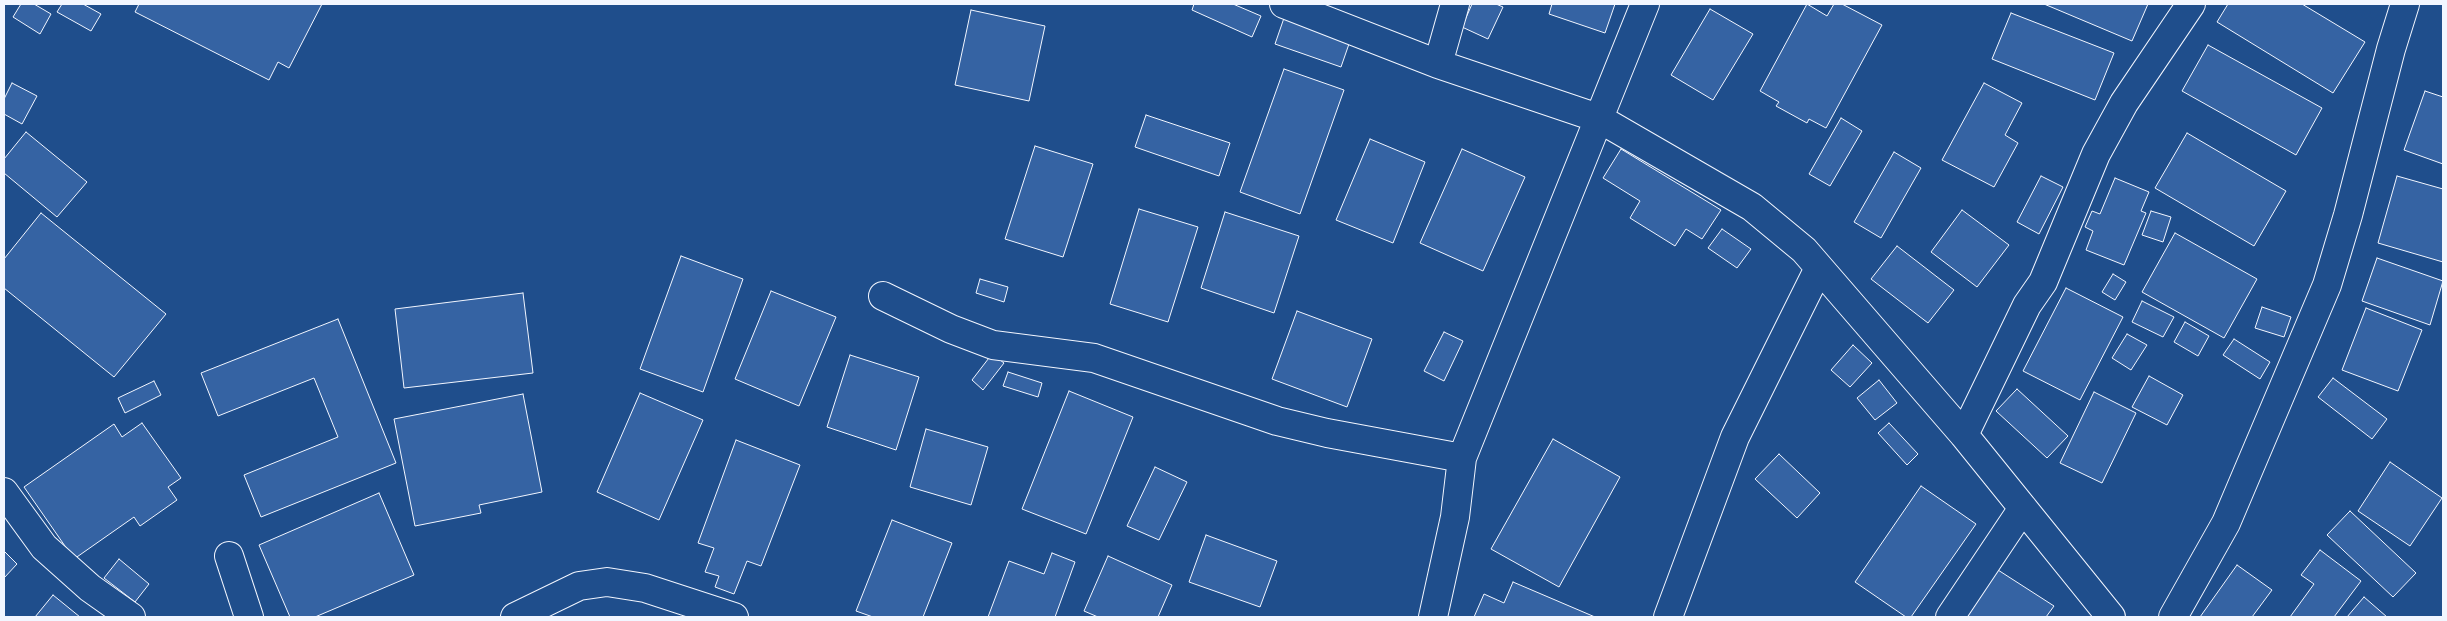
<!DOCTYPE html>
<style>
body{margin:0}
#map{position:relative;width:2447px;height:621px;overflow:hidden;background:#1f4e8c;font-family:"Libre Baskerville",serif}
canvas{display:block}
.frame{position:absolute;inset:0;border:5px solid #f2f6ff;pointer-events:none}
</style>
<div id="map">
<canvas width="2447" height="621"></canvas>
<div class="frame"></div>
</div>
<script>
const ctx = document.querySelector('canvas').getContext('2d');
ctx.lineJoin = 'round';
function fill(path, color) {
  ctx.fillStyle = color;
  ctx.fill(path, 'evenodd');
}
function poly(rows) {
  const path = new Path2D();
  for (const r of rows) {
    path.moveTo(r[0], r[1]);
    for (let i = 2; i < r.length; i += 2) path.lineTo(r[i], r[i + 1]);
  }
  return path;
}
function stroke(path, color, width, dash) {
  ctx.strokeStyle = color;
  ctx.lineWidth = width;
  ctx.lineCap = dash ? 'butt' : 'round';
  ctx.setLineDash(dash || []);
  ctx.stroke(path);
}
const building = poly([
 [21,4,34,4,51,14,40,34,13,17,21,4],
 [62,4,83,4,101,14,91,31,57,12,62,4],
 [139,4,322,4,289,68,278,62,269,80,135,12,139,4],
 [1194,4,1233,4,1261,16,1252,37,1192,10,1194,4],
 [1472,4,1496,4,1503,7,1488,39,1462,27,1472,4],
 [1552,4,1615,4,1605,33,1549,14,1552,4],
 [1807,4,1827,16,1834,4,1842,4,1882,25,1826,128,1809,119,1807,123,1776,106,1779,102,1760,91,1807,4],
 [2044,4,2148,4,2132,41,2044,4],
 [2228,4,2302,4,2365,42,2333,93,2217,22,2228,4],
 [1710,9,1753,34,1713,100,1671,75,1710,9],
 [971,10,1045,26,1029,101,955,85,971,10],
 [2011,13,2114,53,2095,100,1992,59,2011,13],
 [1284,18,1350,41,1341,67,1275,44,1284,18],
 [2208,45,2322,108,2296,155,2182,91,2208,45],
 [1284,69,1344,90,1300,214,1240,192,1284,69],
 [12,83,37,96,22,124,4,114,4,99,12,83],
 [1984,83,2022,103,2005,135,2018,143,1994,187,1942,160,1984,83],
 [2425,91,2443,97,2443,164,2404,150,2425,91],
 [1146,115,1230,143,1219,176,1135,147,1146,115],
 [1841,118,1862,131,1830,186,1809,174,1841,118],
 [26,132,87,182,57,217,4,173,4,159,26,132],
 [2187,133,2286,191,2254,246,2155,188,2187,133],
 [1370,139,1425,162,1393,243,1336,220,1370,139],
 [1035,146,1093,164,1063,257,1005,239,1035,146],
 [1462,149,1525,177,1483,271,1420,243,1462,149],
 [1621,149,1721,210,1702,239,1686,229,1675,246,1630,218,1640,201,1603,178,1621,149],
 [1894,152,1921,168,1881,238,1854,222,1894,152],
 [2041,176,2063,187,2039,234,2017,222,2041,176],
 [2397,176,2443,189,2443,262,2378,243,2397,176],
 [2115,178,2149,192,2141,211,2146,213,2124,265,2086,250,2093,231,2085,227,2092,211,2100,214,2115,178],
 [1139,209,1198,227,1168,322,1110,304,1139,209],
 [1962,210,2009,245,1977,287,1931,252,1962,210],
 [2151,211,2171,217,2163,242,2142,235,2151,211],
 [1225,212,1299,236,1274,313,1201,288,1225,212],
 [41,213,166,314,114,377,4,288,4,259,41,213],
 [1722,229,1751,249,1737,268,1708,248,1722,229],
 [2175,233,2257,279,2224,338,2142,292,2175,233],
 [1897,246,1954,290,1928,323,1871,279,1897,246],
 [681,256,743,279,703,392,640,369,681,256],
 [2377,258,2443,281,2430,325,2362,301,2377,258],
 [2113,274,2126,282,2115,300,2102,292,2113,274],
 [980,279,1008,287,1004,302,976,293,980,279],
 [2066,288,2123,317,2080,400,2023,371,2066,288],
 [771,291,836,317,799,406,735,379,771,291],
 [523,293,533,373,404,388,395,309,523,293],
 [2142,301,2174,317,2163,337,2132,322,2142,301],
 [2262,307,2291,317,2284,337,2255,328,2262,307],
 [2366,308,2422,330,2398,391,2342,370,2366,308],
 [1297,311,1372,339,1347,407,1272,379,1297,311],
 [338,319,396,463,261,517,244,475,338,437,314,378,218,416,201,373,338,319],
 [2185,322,2209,336,2198,356,2174,342,2185,322],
 [1444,332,1463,341,1444,381,1424,371,1444,332],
 [2127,334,2147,345,2131,370,2112,358,2127,334],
 [2234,339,2270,362,2260,379,2223,355,2234,339],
 [1853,345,1872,363,1850,387,1831,370,1853,345],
 [992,354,1004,363,983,390,972,380,992,354],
 [850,355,919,377,896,450,827,427,850,355],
 [1008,372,1042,383,1038,397,1003,386,1008,372],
 [2149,376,2183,395,2167,425,2132,407,2149,376],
 [2333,378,2387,419,2372,439,2318,397,2333,378],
 [1879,380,1897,403,1875,420,1857,398,1879,380],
 [154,381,161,395,125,413,118,398,154,381],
 [2017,389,2068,436,2047,458,1996,411,2017,389],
 [1069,391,1133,417,1086,534,1022,509,1069,391],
 [2094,392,2136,413,2102,483,2060,463,2094,392],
 [640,393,703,420,659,520,597,492,640,393],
 [523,394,542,492,479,505,481,513,415,526,394,419,523,394],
 [142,423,181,478,168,487,177,500,140,526,134,517,74,559,24,487,114,424,122,437,142,423],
 [1889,423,1918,454,1907,465,1878,433,1889,423],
 [926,429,988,447,971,505,910,487,926,429],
 [1553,439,1620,477,1559,587,1491,549,1553,439],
 [736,440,800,465,761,566,747,561,734,594,715,587,719,576,705,572,714,548,698,543,736,440],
 [1779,454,1820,493,1797,518,1755,479,1779,454],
 [2390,462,2442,498,2410,546,2358,511,2390,462],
 [1155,467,1187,482,1159,540,1127,526,1155,467],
 [1921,486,1976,524,1911,617,1906,617,1855,582,1921,486],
 [379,493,414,575,315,617,290,617,259,545,379,493],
 [2350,511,2416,573,2393,597,2327,535,2350,511],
 [892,520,952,543,923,617,873,617,856,611,892,520],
 [1206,535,1277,561,1260,607,1189,582,1206,535],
 [2320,550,2361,581,2334,617,2290,617,2314,584,2301,575,2320,550],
 [4,551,17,564,4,578,4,551],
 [1052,553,1075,562,1055,617,988,617,1009,561,1044,574,1052,553],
 [1108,556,1172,585,1158,617,1098,617,1084,611,1108,556],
 [119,559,149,584,135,602,104,578,119,559],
 [2237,565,2272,590,2252,617,2200,617,2237,565],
 [1998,570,2054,606,2046,617,1967,617,1998,570],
 [1513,582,1595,617,1474,617,1484,594,1504,603,1513,582],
 [53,595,80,617,35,617,53,595],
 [2364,597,2387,617,2347,617,2364,597]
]);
fill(building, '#3563a3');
stroke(building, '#f2f6ff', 1);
const minor = poly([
 [1284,4,1438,64,1598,118,1752,207,1804,250,1964,435,2111,617],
 [1438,64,1455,4],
 [883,296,951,329,993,345,1094,358,1277,421,1327,433,1462,458],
 [1964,435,2027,305,2043,282,2096,154,2124,103,2191,4],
 [4,492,44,547,90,588,131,617],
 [229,556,249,617],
 [515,617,579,586,607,582,645,588,734,617],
 [1433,617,1455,517,1462,458,1645,4],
 [1668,617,1735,437,1819,268],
 [1950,617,2023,508],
 [2173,617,2226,523,2327,285,2348,215,2391,49,2405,4]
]);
stroke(minor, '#f2f6ff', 30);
stroke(minor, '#1f4e8c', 28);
</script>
